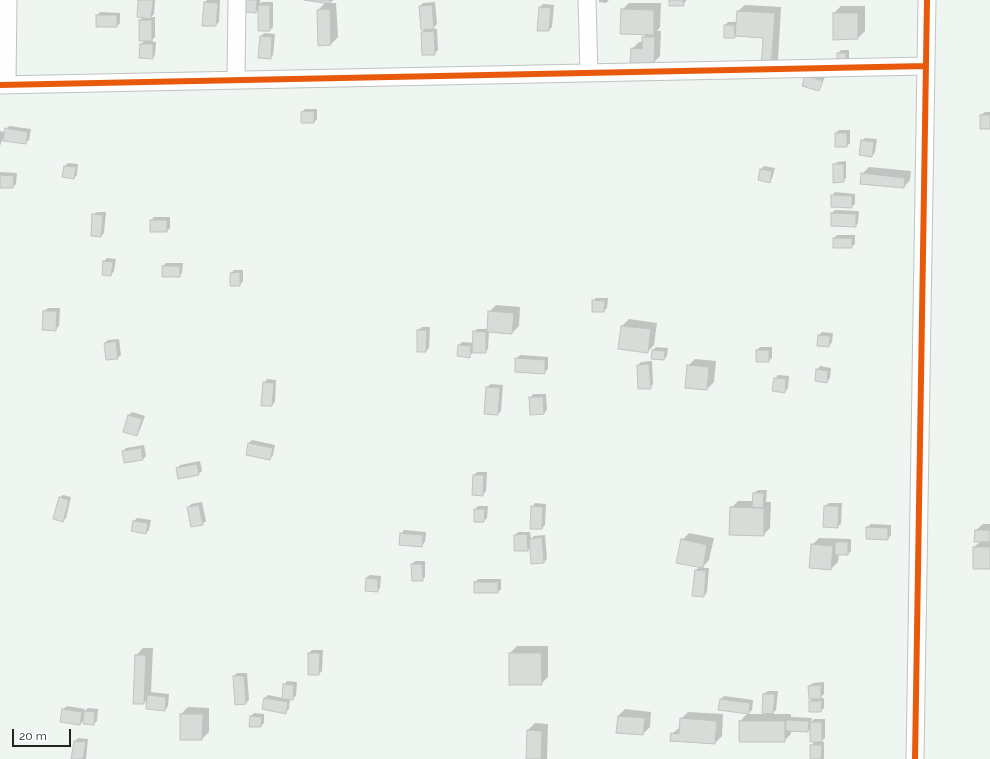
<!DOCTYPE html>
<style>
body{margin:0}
#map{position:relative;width:990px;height:759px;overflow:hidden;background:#eff5f0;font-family:Raleway,sans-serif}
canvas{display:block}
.scale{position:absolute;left:12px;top:729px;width:59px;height:18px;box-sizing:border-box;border:2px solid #212522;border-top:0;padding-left:5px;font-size:12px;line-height:14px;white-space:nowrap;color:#212522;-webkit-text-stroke:3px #fff;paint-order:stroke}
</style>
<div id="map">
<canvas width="990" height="759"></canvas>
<div class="scale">20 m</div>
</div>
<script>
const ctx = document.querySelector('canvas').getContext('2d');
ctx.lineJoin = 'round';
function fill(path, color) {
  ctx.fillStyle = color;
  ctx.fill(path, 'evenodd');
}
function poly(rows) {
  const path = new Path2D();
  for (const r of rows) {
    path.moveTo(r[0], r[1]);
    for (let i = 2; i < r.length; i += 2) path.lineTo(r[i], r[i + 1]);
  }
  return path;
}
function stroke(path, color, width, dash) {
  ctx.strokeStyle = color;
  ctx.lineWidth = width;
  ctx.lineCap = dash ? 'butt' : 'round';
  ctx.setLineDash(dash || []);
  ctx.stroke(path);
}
fill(poly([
 [139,0,155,0,154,14,151,17,155,17,155,37,151,41,156,42,155,55,152,58,141,44,145,40,140,20,143,17],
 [207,0,220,0,219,22,216,25,205,2],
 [239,0,260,0,260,4,262,2,273,2,273,27,270,30,259,9,256,12],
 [306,0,333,0,330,3,336,3,338,37,331,44,318,10,325,3],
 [599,0,609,0,606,3,599,2],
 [670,0,686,0,686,1,683,5],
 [435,2,437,24,432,29,437,29,438,50,434,54,422,32,427,28,420,7,423,3],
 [629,3,661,3,660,27,657,31,661,31,660,56,653,63,632,49,639,42,643,42,643,37,646,34,622,10],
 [543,4,554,5,552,27,549,30,539,8],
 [745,5,781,7,778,60,771,66,764,37,736,35,734,37,725,25,728,22,737,22,738,11],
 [841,6,865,6,865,31,858,38,834,13],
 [100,12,120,13,120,23,117,26,97,16],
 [264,33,275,34,273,55,270,58,261,36],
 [841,50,849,50,849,63,838,54],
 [809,72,825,77,819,90,803,85],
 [305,109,317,109,317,119,314,122,302,112],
 [985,112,990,112,990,128,981,115],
 [9,126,31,129,29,140,25,143,4,135,0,146,0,131,5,132],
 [839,130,850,130,850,143,847,146,836,133],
 [865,138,877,139,875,152,872,156,862,141],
 [846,161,846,178,843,181,834,165,837,162],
 [68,163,78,164,77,175,74,178,64,176,65,166],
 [764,166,775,168,772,179,769,182,761,169],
 [869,167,911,171,910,180,904,187,862,174],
 [0,172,17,173,16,184,13,187,0,187],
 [835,192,855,194,855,204,851,207,832,196],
 [835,210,859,211,858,223,855,226,832,213],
 [97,212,106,212,104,233,101,236,93,215],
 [154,217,170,217,170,228,167,231,151,220],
 [837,235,855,235,855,244,851,247,834,238],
 [107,258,116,259,114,271,111,275,103,274,104,261],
 [166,263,183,263,182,273,179,276,163,276,163,266],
 [234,270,243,270,243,281,240,285,231,285,231,273],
 [596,298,608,298,607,308,604,311,593,301],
 [496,305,520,307,519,326,512,333,489,331,488,349,485,352,473,352,469,357,459,345,462,342,474,343,474,332,477,329,488,329,489,312],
 [48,308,60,308,59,326,55,330,44,311],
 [629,319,657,323,654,345,647,352,619,348,622,326],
 [422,327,430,327,429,348,426,351,418,330],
 [822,332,833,333,832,342,829,346,819,335],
 [119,339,121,355,117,358,105,343,108,340],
 [656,347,668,348,667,356,664,359,652,351],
 [760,347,772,347,772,358,768,361,757,350],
 [520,355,548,357,548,369,544,373,516,359],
 [695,359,716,361,714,382,707,389,688,366],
 [652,361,653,384,650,388,638,365,641,362],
 [820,366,831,368,830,378,827,382,817,370],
 [778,375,789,376,788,388,785,392,775,379],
 [267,379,276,380,275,402,272,405,264,383],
 [491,384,503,385,501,411,498,414,487,387],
 [533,394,546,394,547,410,544,413,531,414,530,398],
 [132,412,145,416,139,432,136,435,124,431,129,415],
 [252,440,275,445,273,455,270,459,249,443],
 [144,445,146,456,143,459,123,451,126,448],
 [200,461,202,471,198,474,179,478,177,468,180,465],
 [477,472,487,472,486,491,483,495,474,475],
 [758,490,767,490,766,502,771,502,770,528,763,535,731,508,738,501,754,501,754,493],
 [63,495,71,497,66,518,63,521,59,498],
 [202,502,206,521,202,524,188,508,191,504],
 [535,503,546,504,545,525,542,528,532,507],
 [829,503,842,503,841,524,837,527,825,506],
 [478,506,488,506,487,518,484,521,475,509],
 [137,518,151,520,149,530,146,533,134,521],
 [871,524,891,525,891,535,888,539,867,527],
 [983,524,990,524,990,568,974,547,981,541,976,530],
 [404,530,426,532,425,542,421,546,401,534],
 [518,532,530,532,531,539,534,536,545,535,547,559,544,562,531,547,528,550,515,535],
 [689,533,714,538,709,560,702,568,709,568,707,592,704,596,696,570,700,566,682,540],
 [819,538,851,539,851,551,848,554,839,554,838,562,831,569,812,545],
 [415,561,425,561,425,577,422,580,412,564],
 [370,575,381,576,380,588,377,591,366,578],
 [478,579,501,579,501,589,498,592,475,582],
 [517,646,548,646,548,677,541,684,510,653],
 [143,648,153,648,151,692,169,694,168,706,165,710,148,699,144,703,136,655],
 [312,650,323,650,322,671,319,674,309,653],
 [237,673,247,673,249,700,246,703,234,676],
 [287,681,297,682,296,696,290,699,289,709,285,712,263,708,265,698,268,695,283,698,284,685],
 [824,682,824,694,820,698,824,698,824,708,821,711,810,701,814,698,809,686,813,683],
 [768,691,778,691,776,710,772,714,763,712,764,694],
 [724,696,753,700,752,710,747,714,791,714,791,717,812,718,811,722,814,719,825,719,825,738,820,742,824,742,824,759,811,759,811,746,815,741,811,728,808,731,791,730,791,734,784,741,740,721,748,713,720,709,721,699],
 [67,706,85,709,84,712,88,708,98,709,97,721,94,724,84,720,80,724,61,721,63,709],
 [188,707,209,708,209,732,202,739,181,714],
 [625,709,651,712,650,727,643,734,618,716],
 [688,712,723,714,722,736,715,743,672,734,680,727,681,719],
 [254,713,264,714,264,723,261,726,251,716],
 [535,723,548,724,547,759,527,759,528,730],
 [78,738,88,739,86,759,72,759,75,741]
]), '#0003');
const building = poly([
 [138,0,153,0,151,19,137,17,138,0],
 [238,0,257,0,256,13,237,11,238,0],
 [304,0,330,0,330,4,304,0],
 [669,0,683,0,684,6,669,6,669,0],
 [204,2,218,3,216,26,202,26,204,2],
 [258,5,270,5,270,31,258,31,258,5],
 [432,5,434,29,421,30,419,6,432,5],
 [539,7,551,8,549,31,537,31,539,7],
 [330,9,331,45,318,46,317,10,330,9],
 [621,9,654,10,654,35,620,34,621,9],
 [737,11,775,13,771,67,761,67,763,38,735,36,737,11],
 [833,13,858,13,858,39,833,40,833,13],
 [96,15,117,15,117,27,96,27,96,15],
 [139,20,152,20,152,41,139,41,139,20],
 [724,25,734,25,735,38,724,38,724,25],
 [434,31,435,55,422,55,421,32,434,31],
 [260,36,272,37,271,59,258,58,260,36],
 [642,37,655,37,654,64,630,63,631,48,642,49,642,37],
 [140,44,153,44,153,59,139,58,140,44],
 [837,53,846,53,846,68,837,68,837,53],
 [805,75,823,81,819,91,802,86,805,75],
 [314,111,314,123,301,123,301,112,314,111],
 [980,115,990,115,990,129,980,129,980,115],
 [5,128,28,132,26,144,3,141,5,128],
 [835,133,847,133,847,147,835,147,835,133],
 [861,140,874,142,872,157,859,155,861,140],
 [833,164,844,164,844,182,833,183,833,164],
 [64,166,76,167,74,179,62,177,64,166],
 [760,169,772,171,770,183,758,180,760,169],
 [861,173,905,178,904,188,860,184,861,173],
 [0,175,14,176,13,188,0,188,0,175],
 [831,195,852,196,852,208,831,207,831,195],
 [831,213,856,214,856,227,831,226,831,213],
 [92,214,103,215,101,237,91,236,92,214],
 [150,220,167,220,167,232,150,232,150,220],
 [833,238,852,238,852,248,833,248,833,238],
 [103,261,113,262,111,276,102,275,103,261],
 [162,266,180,266,180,277,162,277,162,266],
 [240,272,240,286,230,286,230,273,240,272],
 [592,300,605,301,604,312,592,312,592,300],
 [43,311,57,311,56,331,42,330,43,311],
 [488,311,514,313,512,334,487,332,488,311],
 [621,326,651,329,648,353,618,349,621,326],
 [417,330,427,330,426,352,417,352,417,330],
 [473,331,486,332,486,353,472,353,473,331],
 [818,335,830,336,829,347,817,346,818,335],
 [116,341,118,359,106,360,104,343,116,341],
 [458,345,471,346,470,358,457,356,458,345],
 [652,350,665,351,664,360,651,359,652,350],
 [756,350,769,350,769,362,756,362,756,350],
 [515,358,545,360,545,374,515,372,515,358],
 [649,364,651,389,638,389,637,365,649,364],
 [687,365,709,367,707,390,685,388,687,365],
 [816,369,828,371,827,383,815,381,816,369],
 [774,378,786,379,785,393,772,391,774,378],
 [263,382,274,383,272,406,261,406,263,382],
 [486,387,500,388,498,415,484,414,486,387],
 [529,397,543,397,544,414,530,415,529,397],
 [128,415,142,419,137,436,123,432,128,415],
 [248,443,273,448,270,460,246,455,248,443],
 [141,448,143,460,124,463,122,451,141,448],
 [197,464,199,475,178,479,176,468,197,464],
 [473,475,484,475,483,496,472,495,473,475],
 [753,493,764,493,763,508,752,507,753,493],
 [59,497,69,500,63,522,53,519,59,497],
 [199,505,203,525,191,527,187,507,199,505],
 [531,506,543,507,542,529,530,529,531,506],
 [824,506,839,506,838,528,823,527,824,506],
 [730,507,764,508,764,536,729,535,730,507],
 [474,509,485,509,484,522,474,522,474,509],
 [133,521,148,523,146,534,131,531,133,521],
 [866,527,888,528,888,540,866,539,866,527],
 [975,530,990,530,990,542,974,542,975,530],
 [400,533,423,535,422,547,399,545,400,533],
 [527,534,528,551,514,551,514,535,527,534],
 [542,537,544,563,531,564,529,539,542,537],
 [681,539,707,545,703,568,676,563,681,539],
 [835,542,848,542,848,555,835,555,835,542],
 [811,544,833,546,831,570,809,568,811,544],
 [973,547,990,547,990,569,973,569,973,547],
 [411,564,422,564,423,581,412,581,411,564],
 [695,570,706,571,704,597,692,596,695,570],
 [366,578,378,579,378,592,365,591,366,578],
 [474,582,498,582,498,593,474,593,474,582],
 [308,653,320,653,319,675,308,675,308,653],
 [509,653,541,653,542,685,509,685,509,653],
 [135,655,146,655,144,704,133,704,135,655],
 [233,676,244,676,246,704,235,705,233,676],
 [283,684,294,685,293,700,282,699,283,684],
 [821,685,821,699,809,699,808,686,821,685],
 [763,694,775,694,773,714,762,713,763,694],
 [147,695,166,697,165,711,146,709,147,695],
 [264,698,288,702,286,714,262,709,264,698],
 [720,699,750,703,749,714,718,710,720,699],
 [809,701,822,701,821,712,809,712,809,701],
 [62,709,82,712,80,725,60,722,62,709],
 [84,711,95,712,94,725,83,724,84,711],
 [180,714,203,714,202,740,180,740,180,714],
 [250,716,262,717,261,727,249,727,250,716],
 [618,716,645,718,643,735,616,733,618,716],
 [680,718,717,721,715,744,670,741,671,733,679,734,680,718],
 [786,720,809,721,808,732,786,731,786,720],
 [739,721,785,721,785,742,739,742,739,721],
 [810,722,822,722,822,742,810,742,810,722],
 [527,730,542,731,541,759,526,759,527,730],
 [74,741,86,742,83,759,71,759,74,741],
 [810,745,822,745,821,759,810,759,810,745]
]);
fill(building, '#d7dcd8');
stroke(building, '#c0c4c1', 1);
const minor = poly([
 [587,0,589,73],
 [236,80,237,0],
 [7,84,8,0],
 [0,85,926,66],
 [915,759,927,0]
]);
stroke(minor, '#bfc4c0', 19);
stroke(minor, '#fdfefd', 17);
stroke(poly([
 [0,85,926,66],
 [915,759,927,0]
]), '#e8590c', 6);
</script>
